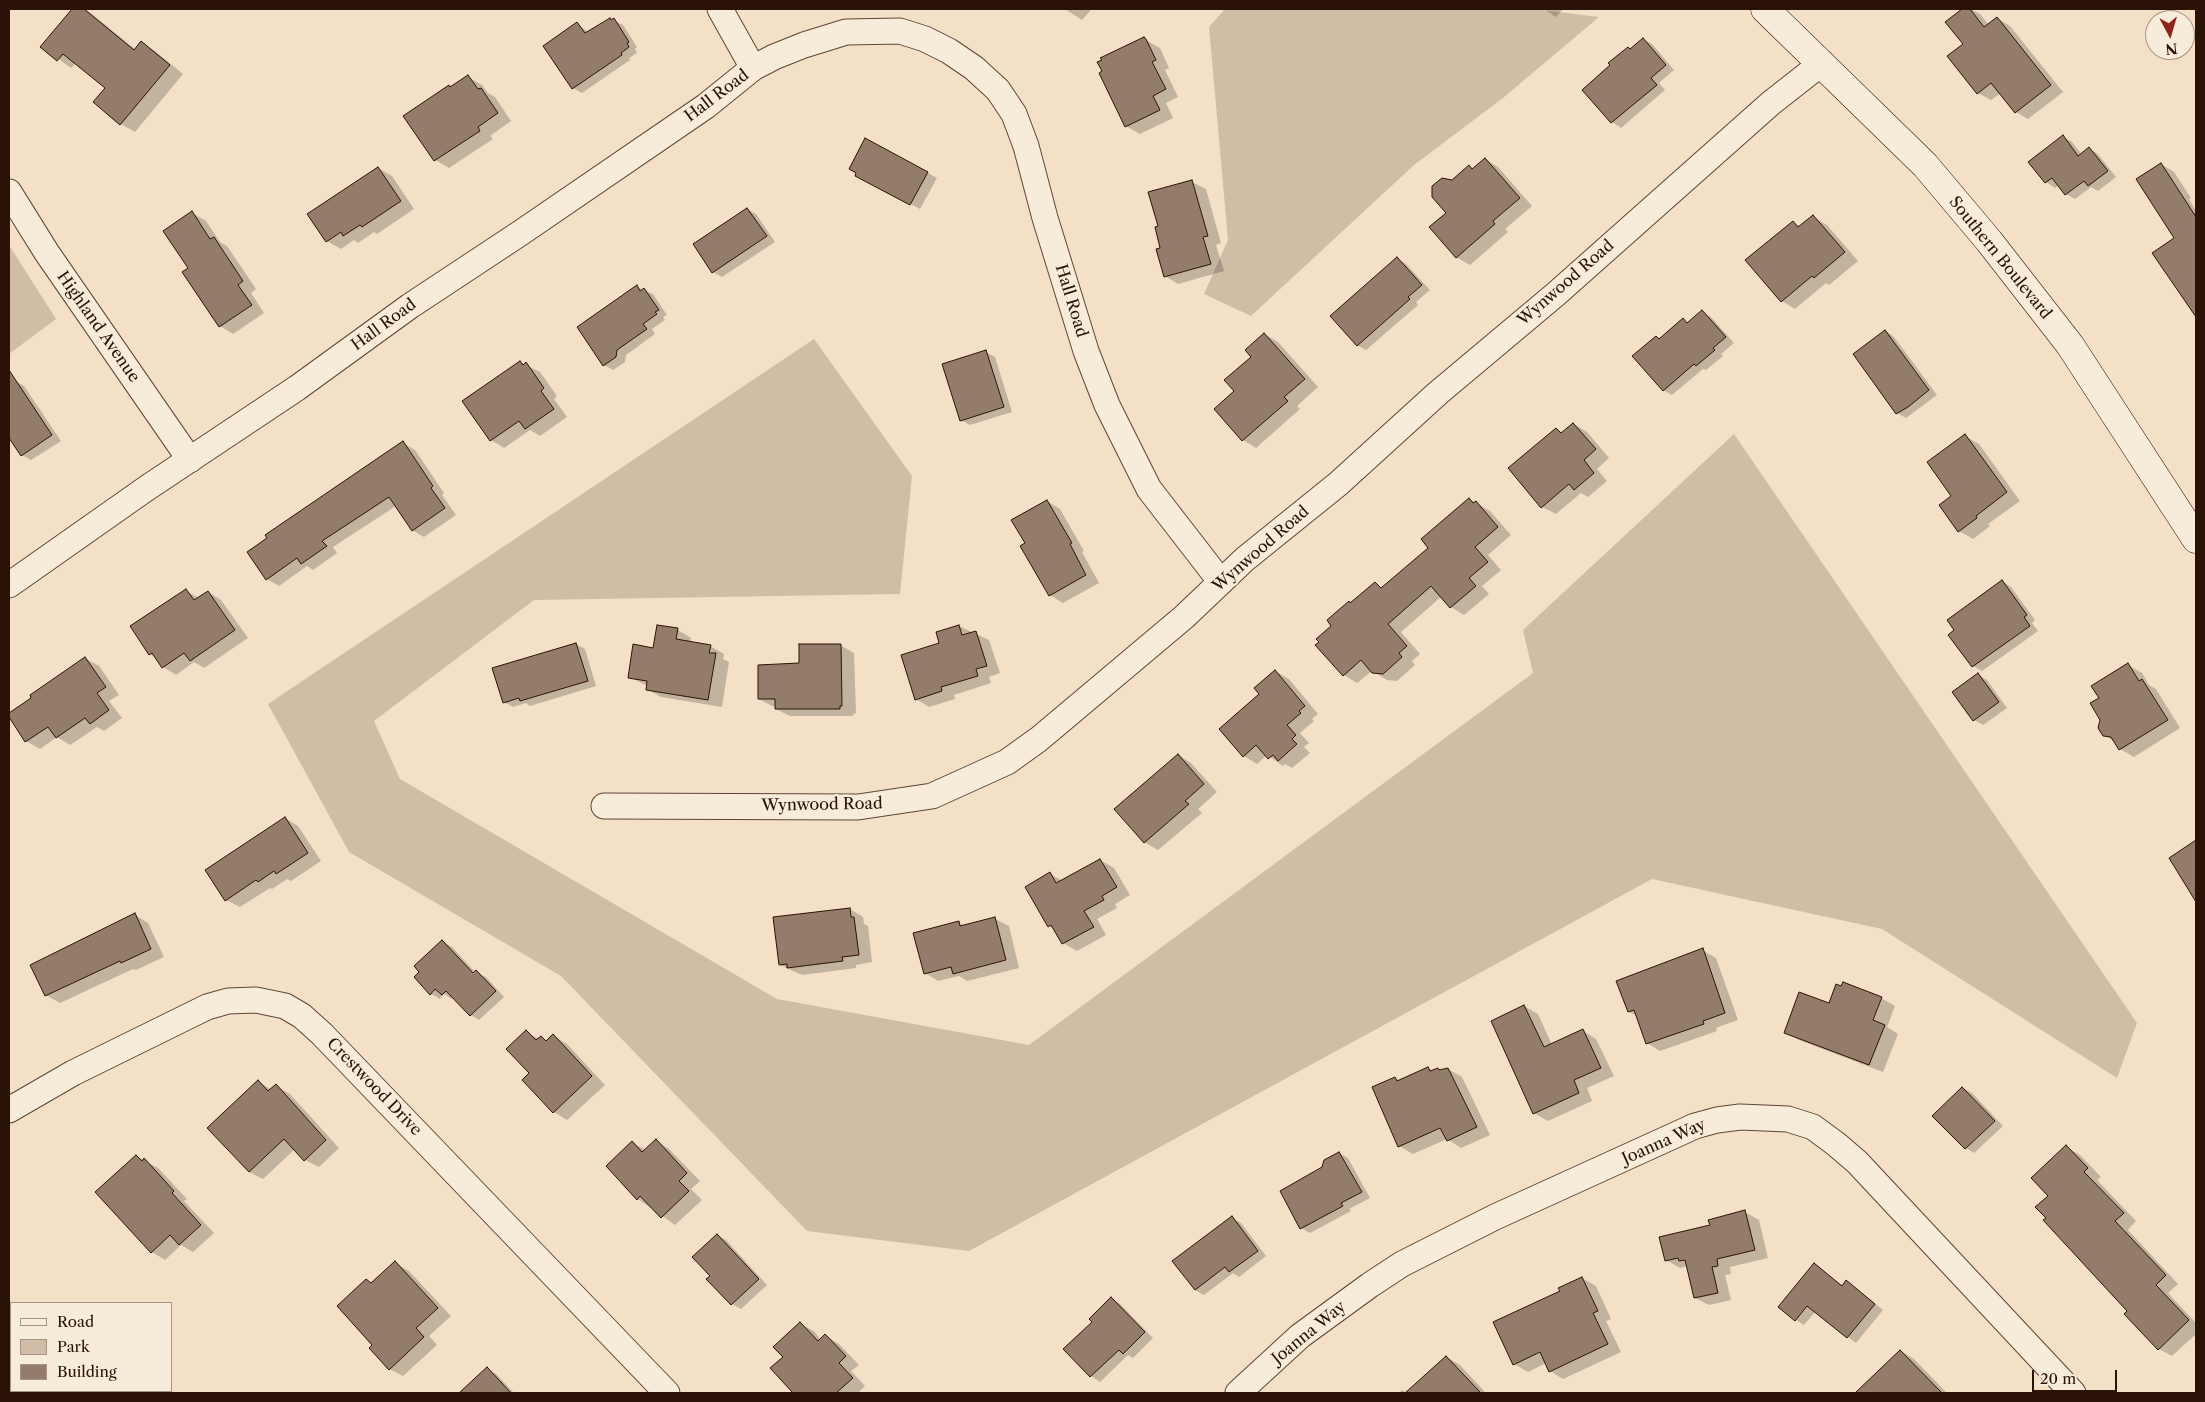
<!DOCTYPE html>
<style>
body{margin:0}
#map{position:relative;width:2205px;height:1402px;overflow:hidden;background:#f3e0c6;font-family:"Libre Caslon Text",serif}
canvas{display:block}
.frame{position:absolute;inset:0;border:10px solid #2b1206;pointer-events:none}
.legend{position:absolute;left:10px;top:1302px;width:162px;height:90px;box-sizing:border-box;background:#f7ebda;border:1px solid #a59485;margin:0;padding:6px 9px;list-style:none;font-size:15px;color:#2b1206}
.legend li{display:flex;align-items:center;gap:10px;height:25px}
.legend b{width:25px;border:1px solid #a59485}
.north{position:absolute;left:2145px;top:10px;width:50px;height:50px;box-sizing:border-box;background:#f7ebda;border:1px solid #a59485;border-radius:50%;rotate:174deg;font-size:14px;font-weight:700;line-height:20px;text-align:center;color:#2b1206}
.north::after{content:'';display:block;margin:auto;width:18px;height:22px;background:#8f2418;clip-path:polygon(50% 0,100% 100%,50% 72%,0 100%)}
.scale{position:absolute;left:2032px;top:1370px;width:85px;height:22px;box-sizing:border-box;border:2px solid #2b1206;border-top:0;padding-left:6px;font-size:15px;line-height:18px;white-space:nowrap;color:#2b1206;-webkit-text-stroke:4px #f7ebda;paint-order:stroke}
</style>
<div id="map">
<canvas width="2205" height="1402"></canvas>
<div class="frame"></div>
<ul class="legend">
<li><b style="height:6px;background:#f7ebda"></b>Road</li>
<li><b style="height:14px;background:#d1bda5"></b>Park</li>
<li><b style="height:14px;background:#937d6a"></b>Building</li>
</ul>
<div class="north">N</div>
<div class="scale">20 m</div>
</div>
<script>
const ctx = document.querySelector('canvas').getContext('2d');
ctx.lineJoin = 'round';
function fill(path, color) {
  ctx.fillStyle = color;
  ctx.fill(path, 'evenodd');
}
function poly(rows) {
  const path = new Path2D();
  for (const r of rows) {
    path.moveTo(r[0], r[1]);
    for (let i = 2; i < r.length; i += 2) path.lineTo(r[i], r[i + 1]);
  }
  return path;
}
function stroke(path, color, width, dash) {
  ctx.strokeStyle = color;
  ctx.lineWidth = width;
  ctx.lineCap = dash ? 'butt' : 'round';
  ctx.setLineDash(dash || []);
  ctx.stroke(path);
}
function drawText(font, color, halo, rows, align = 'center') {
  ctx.font = font + ' "Libre Caslon Text",serif';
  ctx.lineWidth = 4.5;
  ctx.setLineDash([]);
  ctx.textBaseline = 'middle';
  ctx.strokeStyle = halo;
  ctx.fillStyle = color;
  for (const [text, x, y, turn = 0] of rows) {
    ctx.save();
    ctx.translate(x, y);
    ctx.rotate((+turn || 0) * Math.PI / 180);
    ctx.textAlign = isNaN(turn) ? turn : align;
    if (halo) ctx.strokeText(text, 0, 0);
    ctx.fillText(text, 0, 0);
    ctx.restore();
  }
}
fill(poly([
 [1225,9,1533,9,1599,17,1503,98,1414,165,1251,316,1204,294,1228,240,1209,27],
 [9,245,56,319,9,354],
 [814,339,912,476,900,594,534,600,374,721,400,779,777,999,1029,1045,1533,673,1523,630,1734,434,2137,1023,2117,1078,1882,929,1652,879,969,1251,807,1231,561,976,349,852,268,704]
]), '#d1bda5');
fill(poly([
 [74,9,84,9,91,13,136,50,141,43,155,51,183,74,135,132,121,124,95,102,106,87,76,63,71,68,42,47],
 [1065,9,1092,9,1082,20],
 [1544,9,1563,9,1556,17],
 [1964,9,1971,9,1980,14,1989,25,1997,18,2010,26,2063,92,2028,119,2016,112,2001,93,1991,100,1978,93,1965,44,1947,22],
 [613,20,623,25,637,47,635,49,637,53,629,58,630,60,582,93,573,88,577,24,588,32],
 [1144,39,1160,48,1169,68,1165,70,1178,97,1166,103,1173,118,1140,134,1126,126],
 [1643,39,1652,44,1674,70,1659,83,1665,90,1621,128,1612,122,1584,90],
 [468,77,482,85,488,93,495,97,511,121,490,136,493,139,449,168,435,160,449,86,452,88],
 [2063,137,2072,142,2082,155,2090,149,2098,154,2116,177,2098,191,2091,187,2075,199,2066,194,2058,185,2055,188,2046,182],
 [866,139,937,178,920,209,865,180,857,173],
 [1485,159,1498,167,1532,206,1505,229,1508,232,1470,265,1456,257,1448,214,1452,182,1469,167,1474,169],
 [2161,164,2174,172,2191,198,2189,199,2196,211,2196,309,2190,306],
 [378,168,392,176,414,209,377,234,374,232,358,243,354,240,341,249,327,241],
 [1192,182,1206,189,1221,243,1216,245,1224,271,1178,284,1165,276,1160,227],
 [747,209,756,214,775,242,722,277,713,272],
 [192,213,206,221,220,242,227,246,256,289,251,293,264,313,233,334,220,326,190,268],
 [1813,217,1827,225,1858,261,1829,285,1826,283,1795,309,1782,301,1793,223,1801,227],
 [1397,259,1406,264,1430,290,1416,302,1418,305,1366,350,1357,345],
 [637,287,653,294,667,315,663,317,665,320,652,329,655,334,626,355,625,362,613,370,604,365],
 [1702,312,1711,317,1734,343,1721,354,1723,356,1706,370,1703,369,1672,395,1663,390,1657,338,1661,340,1683,320,1689,323],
 [1886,331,1894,337,1937,395,1906,418,1897,413],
 [1264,334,1278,342,1318,387,1297,406,1300,409,1256,448,1243,440,1236,391],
 [986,352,995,357,1012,412,970,425,961,420],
 [520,362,540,372,557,396,554,399,567,417,540,436,530,430,504,448,491,440],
 [15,381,24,386,61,441,31,460,22,455,9,435,9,385],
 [1574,424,1587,432,1609,458,1597,469,1607,481,1588,497,1581,493,1556,514,1542,507,1556,429,1563,433],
 [1965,436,1979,444,2020,501,1988,524,1990,526,1973,539,1959,531,1941,505,1953,496],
 [403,443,415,450,444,493,442,495,456,515,424,537,412,530,396,506,333,547,337,553,313,570,307,566,279,586,267,579,248,552],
 [1469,499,1490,511,1511,535,1488,555,1501,570,1482,586,1489,594,1464,615,1451,607,1442,596,1401,632,1420,654,1412,661,1415,665,1397,681,1387,680,1372,671,1357,683,1344,675,1317,645,1351,604,1375,584,1383,588,1430,548],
 [1047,501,1060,509,1084,551,1082,552,1099,583,1063,603,1050,595,1026,543],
 [2002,581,2011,587,2035,620,2032,623,2038,631,1982,671,1973,666],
 [186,591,199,598,208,592,221,600,248,638,204,668,194,662,176,675,163,667,156,658,150,654],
 [959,626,989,640,1000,673,989,677,991,683,954,695,955,699,929,707,916,699,940,644],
 [678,630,691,638,690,643,710,646,724,654,723,659,729,662,722,707,661,697,647,689,648,686,629,677,654,649],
 [576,644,585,649,596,686,530,706,526,703,513,707,504,702],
 [840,645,854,653,856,713,853,714,853,716,790,716,776,709,776,706,772,706,759,699],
 [85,658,99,666,119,695,109,701,122,718,104,731,97,727,70,745,57,737,40,749,26,741,9,715],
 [2128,665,2142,673,2149,685,2156,689,2180,728,2134,757,2120,749,2115,742,2104,735,2101,720,2100,698],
 [1275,671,1289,679,1318,714,1312,719,1314,721,1300,733,1309,743,1304,747,1310,753,1292,768,1285,764,1283,766,1267,755,1257,764,1244,756,1261,694],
 [1978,675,1987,680,2007,708,1983,725,1974,720],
 [1178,755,1191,763,1217,792,1198,809,1202,813,1158,850,1144,842],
 [285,818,298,826,321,861,291,881,287,879,272,889,270,888,240,907,226,900],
 [1100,860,1114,868,1130,895,1115,904,1117,908,1097,919,1106,935,1077,951,1063,943,1055,930,1049,926,1050,874,1063,881],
 [850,909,863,917,864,924,868,926,872,962,856,965,856,968,802,975,780,965],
 [135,915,148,923,164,957,136,970,133,969,60,1003,46,995],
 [995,919,1009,926,1019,968,967,981,959,976,938,981,925,973,959,923,965,926],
 [443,942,452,947,476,973,486,977,504,997,479,1020,471,1015,454,997,452,999,444,994,440,999,431,994],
 [1702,950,1716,958,1738,1020,1716,1028,1717,1031,1660,1051,1647,1043,1637,1016,1629,1012],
 [1881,998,1895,1006,1887,1027,1898,1034,1883,1072,1799,1040,1785,1032,1829,1005],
 [1524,1006,1538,1014,1552,1045,1583,1031,1596,1039,1614,1076,1587,1088,1592,1101,1548,1121,1534,1113],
 [526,1032,539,1039,541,1037,547,1041,553,1036,567,1044,605,1085,567,1120,554,1112,531,1073],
 [1428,1068,1433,1071,1438,1069,1441,1071,1448,1069,1462,1077,1490,1135,1461,1148,1447,1139,1413,1154,1399,1146,1395,1078,1400,1081],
 [259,1082,272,1090,276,1086,290,1094,339,1148,319,1167,305,1160,295,1149,263,1179,249,1172],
 [1963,1088,1972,1093,2003,1126,1974,1153,1966,1148],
 [656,1141,669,1149,700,1181,691,1189,702,1200,675,1225,638,1199,608,1166,632,1143,646,1150],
 [2066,1147,2080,1155,2101,1177,2097,1180,2136,1221,2128,1230,2178,1284,2168,1293,2196,1323,2196,1334,2172,1356,2159,1349,2048,1218,2050,1196],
 [1339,1153,1348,1158,1370,1198,1349,1209,1351,1211,1310,1233,1301,1228,1323,1168],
 [136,1156,158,1168,187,1199,184,1201,214,1233,193,1252,181,1245,165,1260,152,1252],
 [1745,1212,1759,1220,1768,1258,1730,1267,1731,1274,1725,1275,1731,1300,1709,1305,1695,1298,1688,1266,1680,1268,1666,1260,1711,1226],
 [1232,1218,1241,1223,1266,1256,1239,1277,1233,1273,1204,1295,1195,1290],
 [717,1235,726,1240,767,1285,741,1309,732,1304,708,1279,712,1276],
 [395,1263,409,1271,451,1316,429,1336,437,1345,403,1376,390,1369,374,1345,372,1284],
 [1814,1265,1843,1286,1846,1282,1855,1287,1883,1310,1856,1343,1815,1312,1804,1325,1796,1320],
 [1582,1278,1596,1286,1611,1319,1606,1321,1621,1352,1563,1379,1550,1371,1546,1363,1528,1372,1514,1364,1562,1292],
 [1112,1299,1120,1304,1153,1338,1133,1358,1128,1355,1100,1382,1091,1376,1065,1349,1094,1322],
 [800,1324,814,1331,821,1340,826,1336,839,1344,859,1365,851,1371,865,1386,858,1393,799,1393,774,1366,784,1357],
 [1901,1351,1914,1359,1947,1393,1857,1393],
 [1446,1357,1460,1365,1485,1392,1484,1393,1399,1393,1402,1390,1407,1393],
 [487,1369,496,1374,514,1393,462,1393]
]), '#0003');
const building = poly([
 [72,9,84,9,134,50,141,41,170,65,120,125,93,102,105,88,63,54,57,61,40,47,72,9],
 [1962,9,1970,9,1984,27,1997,17,2051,85,2015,113,1991,83,1977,94,1947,56,1963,44,1945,22,1962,9],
 [610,18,611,20,614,18,629,42,627,43,629,47,621,53,622,55,572,89,543,46,577,22,585,33,610,18],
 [1144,37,1146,39,1156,60,1152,62,1166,89,1153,96,1160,110,1125,127,1099,73,1102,71,1097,62,1102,60,1100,58,1144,37],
 [1643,38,1666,65,1651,78,1657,85,1611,123,1582,90,1610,65,1608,63,1628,47,1630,49,1643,38],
 [468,75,478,89,481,88,498,113,478,127,480,131,434,161,403,116,449,85,450,87,468,75],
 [2063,135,2078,156,2089,147,2108,171,2088,186,2084,181,2065,195,2052,178,2045,183,2028,162,2063,135],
 [865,138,928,172,910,205,855,176,856,173,849,169,865,138],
 [1485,158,1520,198,1493,221,1495,224,1456,258,1429,227,1446,213,1432,197,1432,186,1442,178,1452,180,1469,165,1472,169,1485,158],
 [2161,163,2196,217,2196,317,2152,253,2174,238,2136,179,2161,163],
 [378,167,401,201,362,227,360,225,343,236,341,232,326,242,307,214,378,167],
 [1192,180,1208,236,1203,237,1211,264,1164,277,1156,249,1160,248,1155,227,1158,226,1148,192,1192,180],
 [747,208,767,236,712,273,693,244,747,208],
 [192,211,210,239,214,237,243,281,238,285,252,305,219,327,182,272,188,268,163,231,192,211],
 [1813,215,1845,252,1814,278,1812,276,1781,302,1745,260,1793,221,1798,227,1813,215],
 [1397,257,1422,285,1408,297,1410,299,1357,346,1330,316,1397,257],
 [637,285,640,291,644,288,659,310,655,312,657,314,643,324,647,329,617,350,616,357,603,366,577,327,637,285],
 [1702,310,1726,337,1713,348,1715,350,1696,366,1694,364,1663,391,1632,356,1656,336,1659,339,1683,318,1687,323,1702,310],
 [1885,330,1929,390,1908,407,1896,414,1853,354,1885,330],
 [1264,333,1305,379,1284,397,1288,401,1242,441,1214,409,1234,391,1224,380,1251,357,1245,350,1264,333],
 [986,350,1004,407,960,421,942,364,986,350],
 [520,361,523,365,526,362,544,388,541,391,554,409,525,429,519,421,490,441,462,401,520,361],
 [9,370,52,435,21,456,9,438,9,370],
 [1573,423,1596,449,1584,460,1594,473,1574,490,1569,484,1541,508,1508,468,1556,428,1561,433,1573,423],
 [1965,434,2007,492,1976,516,1977,518,1958,532,1939,505,1951,496,1927,462,1965,434],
 [403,441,433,486,431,488,445,508,412,531,389,497,322,541,327,546,301,564,297,558,266,580,247,552,267,538,265,535,403,441],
 [1469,498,1473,503,1476,501,1498,527,1475,547,1488,562,1469,578,1476,586,1450,608,1431,586,1388,624,1407,646,1399,653,1402,657,1383,674,1372,673,1361,660,1343,676,1315,645,1319,642,1316,639,1331,626,1327,620,1349,601,1350,603,1375,582,1381,588,1428,548,1421,539,1469,498],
 [1047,500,1072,543,1070,544,1086,575,1049,596,1020,546,1025,543,1011,520,1047,500],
 [2002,580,2027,615,2024,617,2030,626,1972,667,1948,635,1954,630,1947,620,2002,580],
 [186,589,194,600,208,591,235,630,190,661,184,653,162,668,152,653,149,655,130,626,186,589],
 [657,625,678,628,676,639,711,645,709,653,716,653,708,700,646,690,647,681,628,678,633,644,653,648,657,625],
 [959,625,962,635,976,631,987,666,976,669,978,676,941,687,942,691,915,700,901,655,939,643,936,632,959,625],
 [576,643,588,681,520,701,519,698,503,703,492,668,576,643],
 [799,644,841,644,842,706,840,706,840,709,775,709,775,699,758,699,758,665,799,663,799,644],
 [85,657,106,687,97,693,109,710,90,724,85,718,56,738,48,727,25,742,9,717,9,713,31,698,30,695,85,657],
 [2128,663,2139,681,2142,679,2168,720,2119,750,2111,737,2103,736,2098,728,2100,720,2090,703,2099,698,2091,686,2128,663],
 [1275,670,1305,706,1299,711,1301,713,1287,725,1296,735,1292,739,1297,744,1278,761,1273,755,1268,759,1256,745,1243,757,1219,729,1259,694,1254,688,1275,670],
 [1978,673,1999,702,1973,721,1952,692,1978,673],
 [1178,754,1204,784,1185,801,1189,804,1144,843,1114,809,1178,754],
 [285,817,308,853,276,874,274,871,258,882,256,880,225,901,205,870,285,817],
 [2196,840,2196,902,2169,858,2196,840],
 [1100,859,1117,887,1102,896,1104,900,1084,911,1094,927,1062,944,1051,925,1048,927,1025,887,1050,872,1056,883,1100,859],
 [850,908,851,917,854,917,859,955,842,957,843,961,787,968,787,964,779,965,773,917,850,908],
 [135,913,151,949,121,963,120,961,45,996,30,965,135,913],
 [995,917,1006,960,953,974,951,967,924,974,913,933,959,921,960,926,995,917],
 [442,940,473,973,476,970,496,991,470,1016,446,991,442,995,435,989,430,995,414,977,419,972,414,966,442,940],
 [1703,948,1725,1013,1703,1021,1704,1024,1646,1044,1634,1010,1628,1012,1616,981,1703,948],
 [1843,982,1882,997,1873,1020,1885,1025,1869,1065,1784,1033,1799,992,1829,1003,1836,984,1841,986,1843,982],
 [1524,1005,1544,1047,1583,1029,1601,1068,1574,1080,1579,1093,1533,1114,1491,1021,1524,1005],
 [526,1030,536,1040,541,1036,546,1041,553,1034,592,1076,553,1113,522,1080,529,1073,506,1049,526,1030],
 [1428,1067,1430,1071,1438,1068,1439,1070,1448,1068,1477,1127,1447,1141,1440,1128,1398,1147,1372,1087,1395,1077,1397,1081,1428,1067],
 [258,1080,268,1091,276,1084,326,1140,304,1161,284,1139,249,1172,207,1128,258,1080],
 [1962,1087,1995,1121,1965,1149,1932,1116,1962,1087],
 [656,1139,687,1173,679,1181,689,1191,661,1218,640,1196,637,1200,606,1166,632,1141,642,1152,656,1139],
 [2066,1145,2088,1168,2084,1172,2124,1213,2115,1221,2166,1275,2156,1285,2189,1320,2158,1350,2124,1314,2127,1311,2043,1220,2046,1218,2035,1207,2048,1196,2031,1178,2066,1145],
 [1339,1152,1362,1192,1341,1203,1343,1206,1300,1229,1280,1191,1322,1167,1324,1160,1339,1152],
 [136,1155,142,1161,144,1158,174,1191,172,1193,201,1225,179,1245,170,1235,151,1253,95,1192,136,1155],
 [1745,1210,1755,1250,1717,1259,1718,1266,1712,1267,1718,1293,1694,1298,1685,1260,1679,1261,1678,1258,1665,1261,1659,1237,1710,1225,1708,1220,1745,1210],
 [1232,1216,1258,1251,1229,1272,1225,1267,1195,1290,1172,1261,1232,1216],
 [717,1234,759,1279,731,1305,706,1279,710,1276,692,1257,717,1234],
 [395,1261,438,1308,416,1328,424,1337,389,1370,369,1348,372,1345,337,1306,366,1279,371,1283,395,1261],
 [1814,1263,1842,1286,1846,1280,1875,1304,1847,1338,1807,1306,1795,1321,1778,1307,1814,1263],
 [1582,1277,1598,1311,1593,1313,1608,1344,1549,1372,1540,1352,1513,1365,1493,1322,1560,1291,1558,1288,1582,1277],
 [1111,1297,1145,1332,1123,1354,1119,1350,1090,1377,1063,1349,1092,1322,1089,1319,1111,1297],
 [800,1322,818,1341,825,1334,846,1356,839,1363,853,1378,836,1393,793,1393,770,1368,783,1357,773,1347,800,1322],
 [1900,1350,1942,1393,1855,1393,1900,1350],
 [1446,1356,1481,1393,1405,1393,1446,1356],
 [487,1367,511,1393,459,1393,487,1367]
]);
fill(building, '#937d6a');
stroke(building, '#2b1206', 1);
const street = poly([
 [720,9,753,68],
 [9,192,47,253,190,460],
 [9,585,147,488,297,388,410,306,519,234,706,106,753,68,774,57,804,45,846,32,900,31,925,39,949,51,974,68,998,90,1014,114,1026,146,1045,218,1086,351,1107,405,1149,489,1221,582],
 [604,806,858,807,932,796,1007,762,1039,739,1184,617,1245,559,1338,484,1438,393,1556,294,1771,103,1822,63],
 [9,1110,73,1073,207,1007,228,1001,256,1000,285,1006,302,1016,322,1034,667,1393],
 [1238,1393,1300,1336,1370,1285,1402,1264,1495,1217,1695,1126,1717,1120,1740,1117,1788,1119,1813,1127,1836,1144,1857,1162,2073,1393]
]);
const secondary = poly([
 [1765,9,1925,165,1989,241,2070,345,2196,539]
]);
stroke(street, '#5d4636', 27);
stroke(secondary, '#2b1206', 29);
stroke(street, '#f7ebda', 25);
stroke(secondary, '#f7ebda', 28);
drawText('16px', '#2b1206', '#f7ebda', [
 ["Hall Road",717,96,-37],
 ["Southern Boulevard",2000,258,51],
 ["Wynwood Road",1566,283,-41],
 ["Hall Road",1071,301,73],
 ["Hall Road",384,325,-36],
 ["Highland Avenue",98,327,55],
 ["Wynwood Road",1261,549,-41],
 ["Wynwood Road",822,805,-1],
 ["Crestwood Drive",374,1087,46],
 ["Joanna Way",1664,1142,-24],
 ["Joanna Way",1309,1333,-39]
]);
</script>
